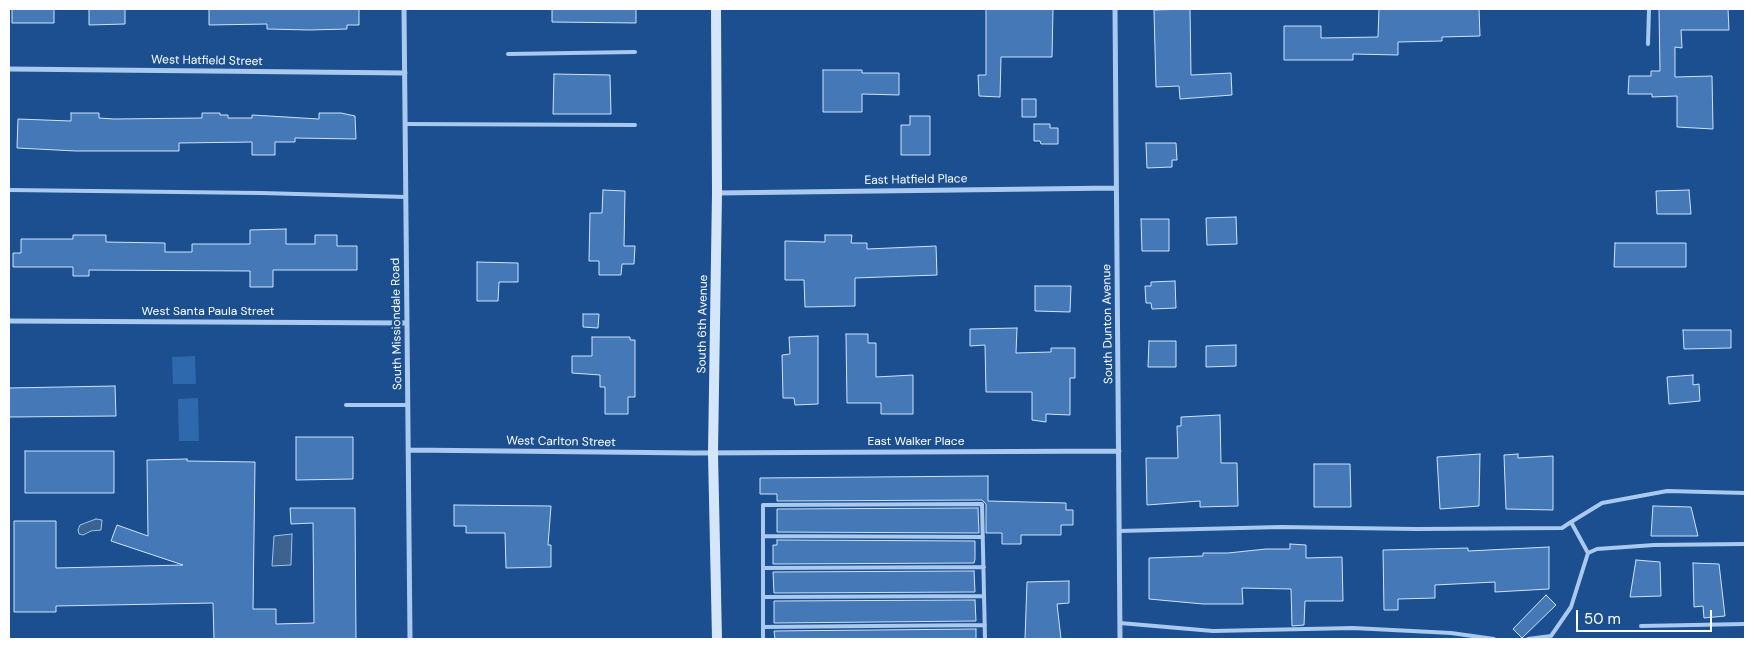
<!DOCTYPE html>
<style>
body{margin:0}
#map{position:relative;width:1754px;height:648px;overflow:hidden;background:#1b4f8f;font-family:"DM Sans",sans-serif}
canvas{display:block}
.frame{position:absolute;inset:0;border:10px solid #fff;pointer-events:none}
.scale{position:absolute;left:1576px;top:610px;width:136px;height:22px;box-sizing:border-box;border:2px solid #fff;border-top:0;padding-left:6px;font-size:15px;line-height:18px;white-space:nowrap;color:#fff;-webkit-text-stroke:4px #1b4f8f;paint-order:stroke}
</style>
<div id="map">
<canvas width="1754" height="648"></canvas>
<div class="frame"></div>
<div class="scale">50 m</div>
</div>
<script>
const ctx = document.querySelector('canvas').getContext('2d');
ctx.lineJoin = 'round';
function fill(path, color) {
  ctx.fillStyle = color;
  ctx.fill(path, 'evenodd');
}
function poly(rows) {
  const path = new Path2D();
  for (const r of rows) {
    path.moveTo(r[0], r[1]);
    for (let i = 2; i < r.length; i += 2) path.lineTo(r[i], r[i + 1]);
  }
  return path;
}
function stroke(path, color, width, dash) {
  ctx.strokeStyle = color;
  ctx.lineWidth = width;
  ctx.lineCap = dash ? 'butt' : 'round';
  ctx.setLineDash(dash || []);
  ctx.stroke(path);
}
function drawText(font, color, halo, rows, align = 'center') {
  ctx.font = font + ' "DM Sans",sans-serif';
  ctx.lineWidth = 4.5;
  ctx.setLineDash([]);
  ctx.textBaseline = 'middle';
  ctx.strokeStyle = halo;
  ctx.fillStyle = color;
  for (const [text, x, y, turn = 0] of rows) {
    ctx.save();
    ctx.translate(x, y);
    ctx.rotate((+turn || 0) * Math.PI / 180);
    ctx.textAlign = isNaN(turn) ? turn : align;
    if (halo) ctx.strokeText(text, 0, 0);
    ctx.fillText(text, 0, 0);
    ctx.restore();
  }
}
fill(poly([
 [195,356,196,384,173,384,172,357],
 [198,398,199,441,179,441,178,399]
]), '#2e69ad');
const water = poly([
 [96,519,102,520,101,530,91,531,83,535,79,534,78,530,80,525,96,519],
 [292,534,291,565,272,566,274,536,292,534]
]);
fill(water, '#3c6290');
stroke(water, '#9cc4f0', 1);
const building = poly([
 [12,9,54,9,54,23,12,23,12,9],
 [89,9,125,9,125,24,89,25,89,9],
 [209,9,359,9,359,25,347,25,347,29,309,30,267,29,267,24,209,25,209,9],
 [552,9,636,9,636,23,552,22,552,9],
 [986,9,1053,9,1052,57,1001,57,1000,97,979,96,978,75,986,75,986,9],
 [1190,9,1191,75,1231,73,1232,95,1180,99,1179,86,1156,87,1154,10,1190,9],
 [1379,9,1479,9,1480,36,1442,37,1442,41,1398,42,1398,55,1353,54,1353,60,1284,60,1284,26,1321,26,1321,38,1378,37,1379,9],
 [1659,9,1728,9,1729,30,1681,30,1682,48,1675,47,1675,77,1712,76,1713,129,1677,127,1677,96,1652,97,1652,94,1628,94,1629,76,1651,76,1651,71,1660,71,1659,9],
 [823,70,862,70,862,73,899,73,899,95,862,94,862,112,823,112,823,70],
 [554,74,610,75,611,114,553,114,554,74],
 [1022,99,1036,99,1036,117,1022,117,1022,99],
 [71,113,99,113,99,118,114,119,202,118,202,113,220,113,220,115,228,115,228,118,252,118,252,115,319,119,319,113,341,113,355,116,356,139,295,138,295,142,275,142,275,155,252,155,252,142,179,143,179,151,76,151,17,148,18,119,71,121,71,113],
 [910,116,930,116,930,155,901,155,901,125,910,125,910,116],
 [1034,124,1050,124,1050,128,1058,128,1058,144,1041,144,1040,141,1034,141,1034,124],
 [1146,143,1176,143,1177,160,1172,160,1172,167,1147,168,1146,143],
 [603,190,625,191,624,246,635,246,634,264,622,264,621,275,599,275,599,261,589,261,590,213,602,213,603,190],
 [1689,190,1691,214,1657,214,1656,191,1689,190],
 [1236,217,1237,244,1207,245,1206,218,1236,217],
 [1141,219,1169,219,1169,251,1142,251,1141,219],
 [286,229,286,244,315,244,315,235,337,235,337,246,357,246,357,270,273,270,273,287,250,287,250,271,89,270,89,276,73,276,73,267,13,267,13,253,21,253,21,239,73,239,73,235,106,235,106,242,165,243,165,252,192,252,192,244,250,244,250,230,286,229],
 [825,235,852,235,851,243,867,243,867,249,936,246,937,275,855,278,855,306,805,307,804,280,785,280,785,241,825,242,825,235],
 [1615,243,1686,243,1686,267,1614,267,1615,243],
 [477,262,518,263,518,282,499,282,498,301,477,301,477,262],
 [1175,281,1176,308,1152,309,1151,303,1146,303,1145,286,1151,286,1151,282,1175,281],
 [1035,286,1071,286,1070,312,1035,311,1035,286],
 [583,314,599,314,598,328,583,327,583,314],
 [1017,328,1016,353,1051,352,1051,348,1075,348,1075,378,1070,378,1070,415,1046,414,1046,422,1032,420,1032,392,986,392,985,345,970,346,970,329,1017,328],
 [1683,330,1731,330,1731,348,1684,349,1683,330],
 [846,334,868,334,868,343,876,343,876,377,913,375,913,414,881,414,881,403,847,403,846,334],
 [818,336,818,404,795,405,794,398,783,398,782,355,790,354,789,337,818,336],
 [592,337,630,337,630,340,635,340,635,397,628,397,628,414,605,414,605,387,600,387,600,375,572,373,572,356,592,356,592,337],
 [1149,341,1176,341,1176,367,1148,367,1149,341],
 [1236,345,1236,366,1206,367,1206,346,1236,345],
 [1693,375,1693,385,1699,384,1700,401,1669,404,1667,377,1693,375],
 [115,386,116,416,9,417,9,388,115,386],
 [1220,415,1221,463,1237,463,1238,506,1200,507,1200,501,1147,505,1146,458,1178,458,1177,426,1181,426,1181,417,1220,415],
 [296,437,353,437,353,479,296,480,296,437],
 [25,451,114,451,114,493,25,493,25,451],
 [1480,454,1479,506,1440,509,1437,457,1480,454],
 [1518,454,1518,458,1553,456,1553,510,1506,509,1504,455,1518,454],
 [187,459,187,461,255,462,253,609,276,609,276,624,314,623,313,523,291,524,290,508,355,508,356,639,214,639,213,603,56,606,56,612,14,612,14,521,56,521,56,568,183,565,111,541,117,525,148,536,147,460,187,459],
 [1314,464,1350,464,1351,507,1314,507,1314,464],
 [988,476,988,501,1066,503,1066,510,1073,510,1073,525,1061,525,1061,535,1021,535,1021,544,1002,544,1002,533,986,533,986,504,982,500,777,501,777,494,760,494,760,478,988,476],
 [454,505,551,506,548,545,551,545,551,567,506,568,505,533,466,533,466,526,454,526,454,505],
 [1653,506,1691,507,1698,536,1651,536,1653,506],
 [978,508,979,533,777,532,777,509,978,508],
 [777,540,975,541,975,559,974,563,773,564,773,545,777,545,777,540],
 [1290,544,1306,545,1306,558,1342,557,1343,601,1305,601,1304,625,1292,626,1291,589,1242,588,1243,604,1203,604,1149,599,1149,558,1203,556,1203,553,1228,553,1266,549,1290,549,1290,544],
 [1549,547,1549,589,1495,592,1495,582,1435,585,1435,598,1398,599,1398,610,1384,610,1383,550,1468,548,1468,551,1549,547],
 [1636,560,1660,562,1661,596,1630,597,1636,560],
 [1693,563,1719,564,1725,616,1704,618,1703,606,1694,607,1693,563],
 [974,571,975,592,774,593,773,572,974,571],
 [1069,581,1069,603,1057,604,1061,639,1025,639,1027,582,1069,581],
 [1546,595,1556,605,1522,638,1513,629,1546,595],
 [975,600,976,621,774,623,774,601,975,600],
 [976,629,976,639,775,639,774,631,976,629]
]);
fill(building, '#4478b7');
stroke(building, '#cfe3fa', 1);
stroke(poly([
 [1648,44,1649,9],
 [508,54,635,52],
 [405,124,635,125],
 [9,190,261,193,406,197],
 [346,405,408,405],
 [1745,493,1667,491,1602,503,1571,522,1588,553,1597,549,1654,545,1745,544],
 [1119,531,1281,527,1416,529,1562,528,1571,522],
 [763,536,983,537],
 [763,568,984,567],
 [763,597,984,596],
 [1120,623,1213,631,1353,628,1451,633,1494,639],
 [1641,626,1745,624],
 [763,627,985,625],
 [763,639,763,505,982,504,985,639],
 [1528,639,1551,636,1571,607,1588,553]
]), '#a9c9ee', 4);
stroke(poly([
 [404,9,410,639],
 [1115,9,1120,639],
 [9,69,405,73],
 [717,193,1116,188],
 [9,321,407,323],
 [408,450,694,453,1119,451]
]), '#a9c9ee', 5);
stroke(poly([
 [716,9,717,193,713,453,717,639]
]), '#d6e6fa', 10);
drawText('12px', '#fff', '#1b4f8f', [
 ["West Hatfield Street",207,61,1],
 ["East Hatfield Place",916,180,-1],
 ["West Santa Paula Street",208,312],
 ["South Missiondale Road",397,324,-91],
 ["South 6th Avenue",703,324,-89],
 ["South Dunton Avenue",1108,324,-91],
 ["West Carlton Street",561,442,1],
 ["East Walker Place",916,442]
]);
</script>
